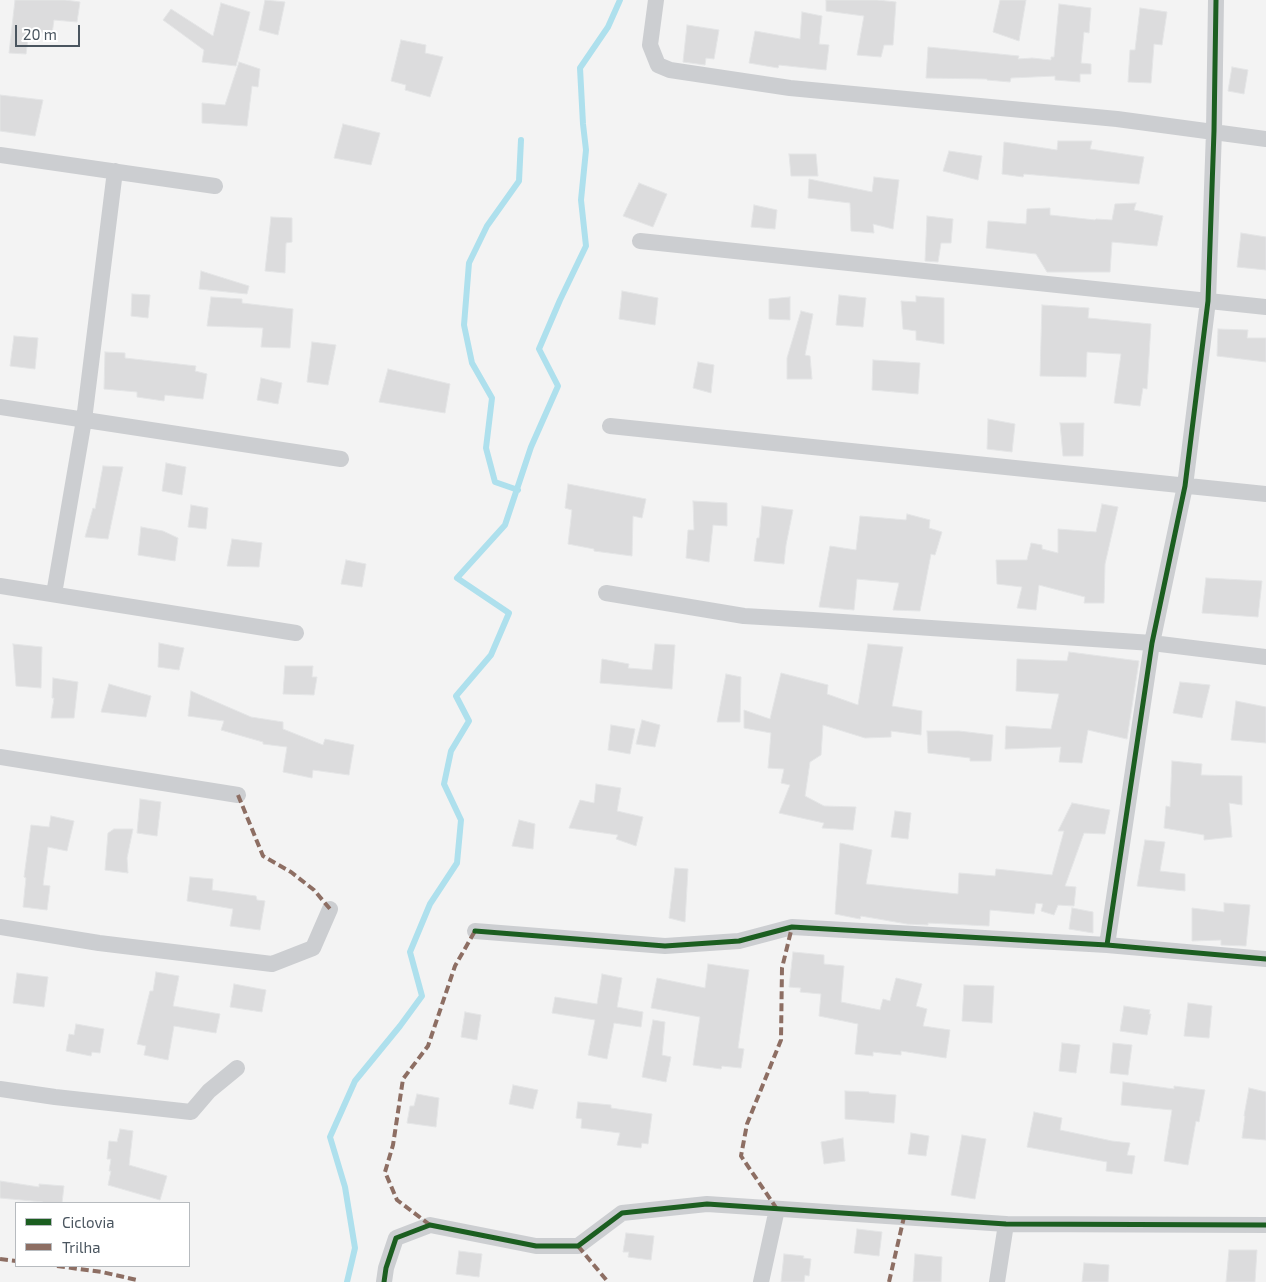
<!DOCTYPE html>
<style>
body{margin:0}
#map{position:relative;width:1266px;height:1282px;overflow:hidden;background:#f3f3f3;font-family:"Exo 2",sans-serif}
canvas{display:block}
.legend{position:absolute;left:15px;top:1202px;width:175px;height:65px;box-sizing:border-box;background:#fff;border:1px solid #b7bbbf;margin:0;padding:6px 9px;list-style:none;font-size:15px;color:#4a555f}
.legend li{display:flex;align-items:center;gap:10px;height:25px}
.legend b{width:25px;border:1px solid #b7bbbf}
.scale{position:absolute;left:15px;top:25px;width:65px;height:22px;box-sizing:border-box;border:2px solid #4a555f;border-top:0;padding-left:6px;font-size:15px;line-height:18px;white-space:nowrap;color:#4a555f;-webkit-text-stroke:4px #fff;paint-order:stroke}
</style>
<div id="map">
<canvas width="1266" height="1282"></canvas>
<ul class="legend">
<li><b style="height:6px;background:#1b5e20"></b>Ciclovia</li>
<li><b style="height:6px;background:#8d6e63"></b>Trilha</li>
</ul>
<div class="scale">20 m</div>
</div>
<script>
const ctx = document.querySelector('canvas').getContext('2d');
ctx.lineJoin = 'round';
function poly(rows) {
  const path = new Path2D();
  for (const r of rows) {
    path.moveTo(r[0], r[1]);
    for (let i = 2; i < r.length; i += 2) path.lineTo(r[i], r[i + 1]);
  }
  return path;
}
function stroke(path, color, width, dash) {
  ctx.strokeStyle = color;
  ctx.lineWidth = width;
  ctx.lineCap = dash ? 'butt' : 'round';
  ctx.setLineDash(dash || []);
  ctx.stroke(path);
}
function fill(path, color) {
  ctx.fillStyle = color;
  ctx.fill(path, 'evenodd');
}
stroke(poly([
 [518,490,495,482,486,448,492,398,472,363,464,325,469,263,487,226,519,181,521,140],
 [347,1282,355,1248,345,1187,330,1137,355,1081,400,1026,422,996,410,952,430,904,457,863,461,820,444,784,451,751,469,721,456,696,491,655,509,613,457,578,505,525,531,447,558,386,539,349,560,300,586,246,581,200,586,150,583,124,580,68,608,27,620,0]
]), '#aee0ed', 6);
const building = poly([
 [15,0,65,0,80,2,77,22,54,20,52,34,29,31,26,54,9,53,15,0],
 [265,0,285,2,278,35,259,30,265,0],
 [826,0,877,0,896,2,893,45,884,45,881,57,857,55,864,16,826,11,826,0],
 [1000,0,1026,0,1019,41,993,32,1000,0],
 [221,3,250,12,236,66,202,62,204,50,163,20,171,9,213,36,221,3],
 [1059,4,1091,8,1089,33,1084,32,1081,63,1091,64,1091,74,1080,74,1080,82,1055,80,1055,76,1011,78,1010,82,987,80,987,79,926,78,928,47,1019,56,1018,59,1032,58,1051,60,1051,57,1054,57,1059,4],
 [1140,8,1167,12,1162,45,1154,44,1151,83,1128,82,1130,50,1135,50,1140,8],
 [802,12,822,16,819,44,829,45,826,70,779,65,778,68,749,63,755,31,800,39,802,12],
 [687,25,719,30,714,59,706,58,705,65,683,62,687,25],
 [401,40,426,45,425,53,443,57,430,97,405,90,406,85,391,81,401,40],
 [239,62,260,69,258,87,252,86,247,126,202,123,202,103,225,105,239,62],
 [1232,67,1248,70,1244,94,1228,91,1232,67],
 [0,95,43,100,35,136,0,131,0,95],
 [343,124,380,133,371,165,334,158,343,124],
 [1058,141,1092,141,1090,149,1144,157,1139,184,1024,174,1023,177,1002,174,1004,142,1057,150,1058,141],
 [949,151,982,156,978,180,943,171,949,151],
 [789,154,816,154,818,176,791,176,789,154],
 [874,177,899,180,893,229,873,224,874,233,851,231,850,203,808,198,809,179,872,192,874,177],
 [639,183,667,194,653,227,623,216,639,183],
 [1136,203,1134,210,1163,216,1157,246,1112,242,1110,272,1047,272,1036,254,986,248,988,221,1026,224,1027,209,1050,208,1050,215,1095,220,1096,219,1112,220,1115,204,1136,203],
 [754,205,777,210,775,229,751,227,754,205],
 [927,216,953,219,951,243,941,243,938,262,925,261,927,216],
 [271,217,292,218,292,242,286,243,285,273,265,271,271,217],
 [1241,233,1266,237,1266,270,1237,267,1241,233],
 [201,271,249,286,247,294,199,289,201,271],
 [622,291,658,298,655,325,619,319,622,291],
 [132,294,150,295,148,318,131,316,132,294],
 [839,295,866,298,863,327,836,325,839,295],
 [916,296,944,298,944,344,916,340,916,331,903,329,901,301,916,302,916,296],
 [211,297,242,299,242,303,293,309,290,348,261,347,263,328,207,326,211,297],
 [790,297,790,320,769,319,769,299,790,297],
 [1042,305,1089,308,1088,318,1151,324,1147,389,1143,388,1140,406,1114,403,1121,354,1087,352,1086,377,1040,376,1042,305],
 [801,311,813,314,805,355,810,356,812,379,787,379,787,358,801,311],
 [1218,329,1248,330,1247,338,1266,338,1266,362,1217,356,1218,329],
 [14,336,38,338,35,369,10,366,14,336],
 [312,342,336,345,328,385,307,382,312,342],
 [105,352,125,353,125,358,196,366,195,371,207,374,203,399,165,395,164,401,137,397,137,392,104,389,105,352],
 [873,360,920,363,918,394,872,390,873,360],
 [698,362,714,365,711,393,693,388,698,362],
 [388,369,450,384,445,413,379,402,388,369],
 [261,378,282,383,278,404,257,400,261,378],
 [988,419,1015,424,1012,452,987,449,988,419],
 [1060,423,1084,423,1083,456,1063,456,1060,423],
 [166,463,186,467,182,495,162,491,166,463],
 [103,466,123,467,108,539,85,537,93,508,95,509,103,466],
 [568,484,646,499,642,518,633,516,632,556,594,551,594,549,568,544,572,510,565,508,568,484],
 [693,501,727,503,727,526,713,525,709,562,686,558,688,530,694,530,693,501],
 [1102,504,1118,507,1105,564,1104,603,1084,603,1085,597,1039,585,1036,610,1017,608,1022,587,997,584,996,560,1027,560,1031,543,1042,545,1042,549,1058,553,1058,529,1096,532,1102,504],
 [191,505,208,508,206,529,188,527,191,505],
 [762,506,793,510,786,545,784,564,754,561,757,538,759,538,762,506],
 [907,514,930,520,929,528,942,532,935,555,931,554,920,611,893,610,899,583,857,579,854,610,819,607,830,546,856,550,860,516,906,520,907,514],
 [141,527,163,531,178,538,175,561,138,555,141,527],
 [232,539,262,543,259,567,227,566,232,539],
 [346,560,366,564,362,587,341,584,346,560],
 [1206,578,1262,581,1258,617,1202,613,1206,578],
 [159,643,184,648,179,670,158,667,159,643],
 [13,644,42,647,41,688,16,686,13,644],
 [655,644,675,645,672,689,600,683,602,659,629,664,628,668,652,670,655,644],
 [868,644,903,647,892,706,922,711,921,735,891,731,891,737,865,738,823,725,821,755,810,762,805,796,824,806,856,807,853,830,822,828,824,823,779,813,790,785,781,783,784,769,768,768,771,733,744,728,744,710,770,719,781,673,828,685,827,694,858,705,868,644],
 [1069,652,1139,661,1127,739,1088,730,1082,763,1059,762,1061,747,1005,749,1006,726,1051,729,1059,694,1016,691,1017,659,1067,661,1069,652],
 [285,666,313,666,312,677,317,677,314,695,283,694,285,666],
 [726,674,741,677,740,722,717,722,726,674],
 [53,678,78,682,74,718,51,718,54,698,52,698,53,678],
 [1180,682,1210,685,1202,718,1173,713,1180,682],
 [109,684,151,696,146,717,101,712,109,684],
 [191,691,251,717,283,722,283,729,323,745,325,739,354,745,349,775,313,770,312,778,283,772,287,747,263,744,263,742,221,730,224,721,188,716,191,691],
 [1236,701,1266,707,1266,743,1231,740,1236,701],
 [642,720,660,725,655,747,636,744,642,720],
 [611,725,635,729,630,754,608,750,611,725],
 [927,731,959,731,993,735,991,761,970,761,970,758,928,753,927,731],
 [1172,761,1202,764,1201,775,1242,776,1242,805,1229,803,1232,837,1204,840,1204,835,1164,828,1166,806,1170,807,1172,761],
 [596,784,621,788,617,811,643,817,636,846,616,839,618,835,569,828,580,800,594,803,596,784],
 [140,799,161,802,157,836,137,833,140,799],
 [1072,803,1110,810,1105,834,1084,833,1065,886,1076,887,1074,906,1058,905,1054,915,1041,911,1043,904,1036,903,1034,914,990,910,989,926,928,923,928,925,907,924,861,916,860,919,835,914,840,843,872,850,866,884,958,894,959,873,995,876,996,869,1052,875,1064,831,1058,831,1072,803],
 [895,811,911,813,908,839,891,837,895,811],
 [51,816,74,821,67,851,48,847,43,885,50,886,47,910,23,907,26,878,24,877,31,825,49,827,51,816],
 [519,820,535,824,533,849,512,846,519,820],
 [114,829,133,829,127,858,128,873,105,870,108,833,114,829],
 [1145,840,1165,842,1160,871,1185,874,1185,891,1137,886,1145,840],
 [675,868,688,869,685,922,669,918,675,868],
 [190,877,213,879,212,890,256,896,257,900,265,901,260,930,230,926,233,909,187,901,190,877],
 [1224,903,1250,905,1246,946,1221,945,1221,940,1192,941,1192,908,1224,912,1224,903],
 [1072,908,1093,912,1093,933,1069,929,1072,908],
 [793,952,824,955,824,964,844,966,841,1002,880,1010,883,999,890,1001,896,978,922,984,916,1006,927,1009,923,1026,950,1030,946,1058,901,1051,901,1055,873,1052,873,1056,855,1054,858,1024,819,1016,821,994,800,992,801,988,789,987,793,952],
 [708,964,749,970,738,1048,744,1049,741,1068,722,1066,721,1069,693,1065,700,1017,651,1008,657,978,705,988,708,964],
 [156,972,179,976,173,1006,220,1014,216,1033,174,1026,168,1060,144,1055,146,1046,137,1044,150,991,153,991,156,972],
 [17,973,48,977,44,1007,13,1003,17,973],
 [602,974,622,978,617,1007,643,1012,641,1027,614,1023,607,1059,588,1055,595,1020,552,1013,555,997,597,1004,602,974],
 [234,984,266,990,262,1012,230,1007,234,984],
 [964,985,994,986,992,1023,962,1021,964,985],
 [1188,1003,1212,1006,1209,1038,1184,1036,1188,1003],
 [1124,1006,1150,1010,1149,1014,1151,1014,1147,1035,1120,1031,1124,1006],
 [465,1012,481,1015,477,1040,461,1037,465,1012],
 [653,1020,665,1022,662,1055,671,1057,666,1082,642,1077,653,1020],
 [76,1024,104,1029,100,1053,92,1052,91,1056,66,1051,69,1034,74,1035,76,1024],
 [1062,1043,1080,1045,1076,1073,1059,1071,1062,1043],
 [1113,1043,1132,1045,1128,1075,1110,1073,1113,1043],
 [1123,1082,1174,1089,1174,1086,1205,1090,1199,1122,1196,1121,1188,1165,1164,1161,1172,1110,1121,1105,1123,1082],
 [513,1085,538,1090,533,1109,509,1104,513,1085],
 [1249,1088,1266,1092,1266,1140,1242,1138,1245,1116,1244,1116,1249,1088],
 [845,1091,869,1092,869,1093,896,1095,894,1123,845,1119,845,1091],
 [417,1094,439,1098,436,1127,407,1123,410,1106,414,1106,417,1094],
 [578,1102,611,1105,611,1108,652,1114,648,1144,642,1143,641,1148,617,1145,620,1133,581,1128,582,1119,576,1118,578,1102],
 [1034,1112,1062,1118,1060,1130,1112,1141,1130,1143,1127,1155,1135,1156,1132,1174,1106,1171,1107,1162,1027,1147,1034,1112],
 [120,1129,133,1131,129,1165,167,1176,160,1200,108,1185,111,1171,109,1171,111,1159,107,1159,109,1141,117,1142,120,1129],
 [911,1133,929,1136,926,1156,908,1154,911,1133],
 [962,1135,986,1139,975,1199,951,1195,962,1135],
 [843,1138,845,1161,824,1164,821,1142,843,1138],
 [0,1181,39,1187,39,1184,64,1186,62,1203,43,1203,43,1202,0,1198,0,1181],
 [857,1229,882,1232,879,1256,854,1253,857,1229],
 [626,1233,654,1236,651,1260,628,1257,629,1252,623,1252,626,1233],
 [1229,1250,1257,1250,1255,1282,1226,1282,1229,1250],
 [459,1251,482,1254,479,1277,456,1274,459,1251],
 [784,1254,804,1256,803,1258,811,1259,809,1276,805,1275,804,1282,781,1282,784,1254],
 [915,1254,942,1257,941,1282,913,1282,915,1254],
 [1084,1263,1109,1265,1108,1282,1082,1282,1084,1263]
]);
fill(building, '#dcdcdd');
stroke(building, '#e4e5e6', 1);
stroke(poly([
 [656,0,650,45,658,65,670,70,790,88,1117,119,1266,139],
 [0,155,215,186],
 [640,241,1266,307],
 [0,407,341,459],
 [610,426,1266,494],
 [0,586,296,633],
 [606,593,744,616,813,620,1152,643,1266,657],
 [54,594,84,420,115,171],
 [0,757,238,795],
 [0,927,99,943,272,964,313,948,330,909],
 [475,931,665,946,739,941,792,927,1107,945,1266,959],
 [1107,945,1152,643,1185,486,1208,301,1214,131,1216,0],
 [0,1089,55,1097,191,1112,209,1091,237,1068],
 [384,1282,386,1268,396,1238,430,1225,536,1246,578,1246,622,1213,707,1204,1006,1224,1266,1225],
 [761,1282,777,1209],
 [997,1282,1006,1224]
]), '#ccced1', 16);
stroke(poly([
 [238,795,263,856,291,872,314,890,330,909],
 [777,1209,741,1156,747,1124,781,1040,782,968,792,927],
 [430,1225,397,1200,385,1172,393,1145,403,1079,428,1046,455,966,475,931],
 [578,1246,608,1282],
 [0,1259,16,1261],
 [57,1266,102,1272,137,1280],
 [889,1282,904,1217]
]), '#8d6e63', 4, [8, 4]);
stroke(poly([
 [475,931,665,946,739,941,792,927,1107,945,1266,959],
 [1107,945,1152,643,1185,486,1208,301,1214,131,1216,0],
 [384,1282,386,1268,396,1238,430,1225,536,1246,578,1246,622,1213,707,1204,1006,1224,1266,1225]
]), '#1b5e20', 5);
</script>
